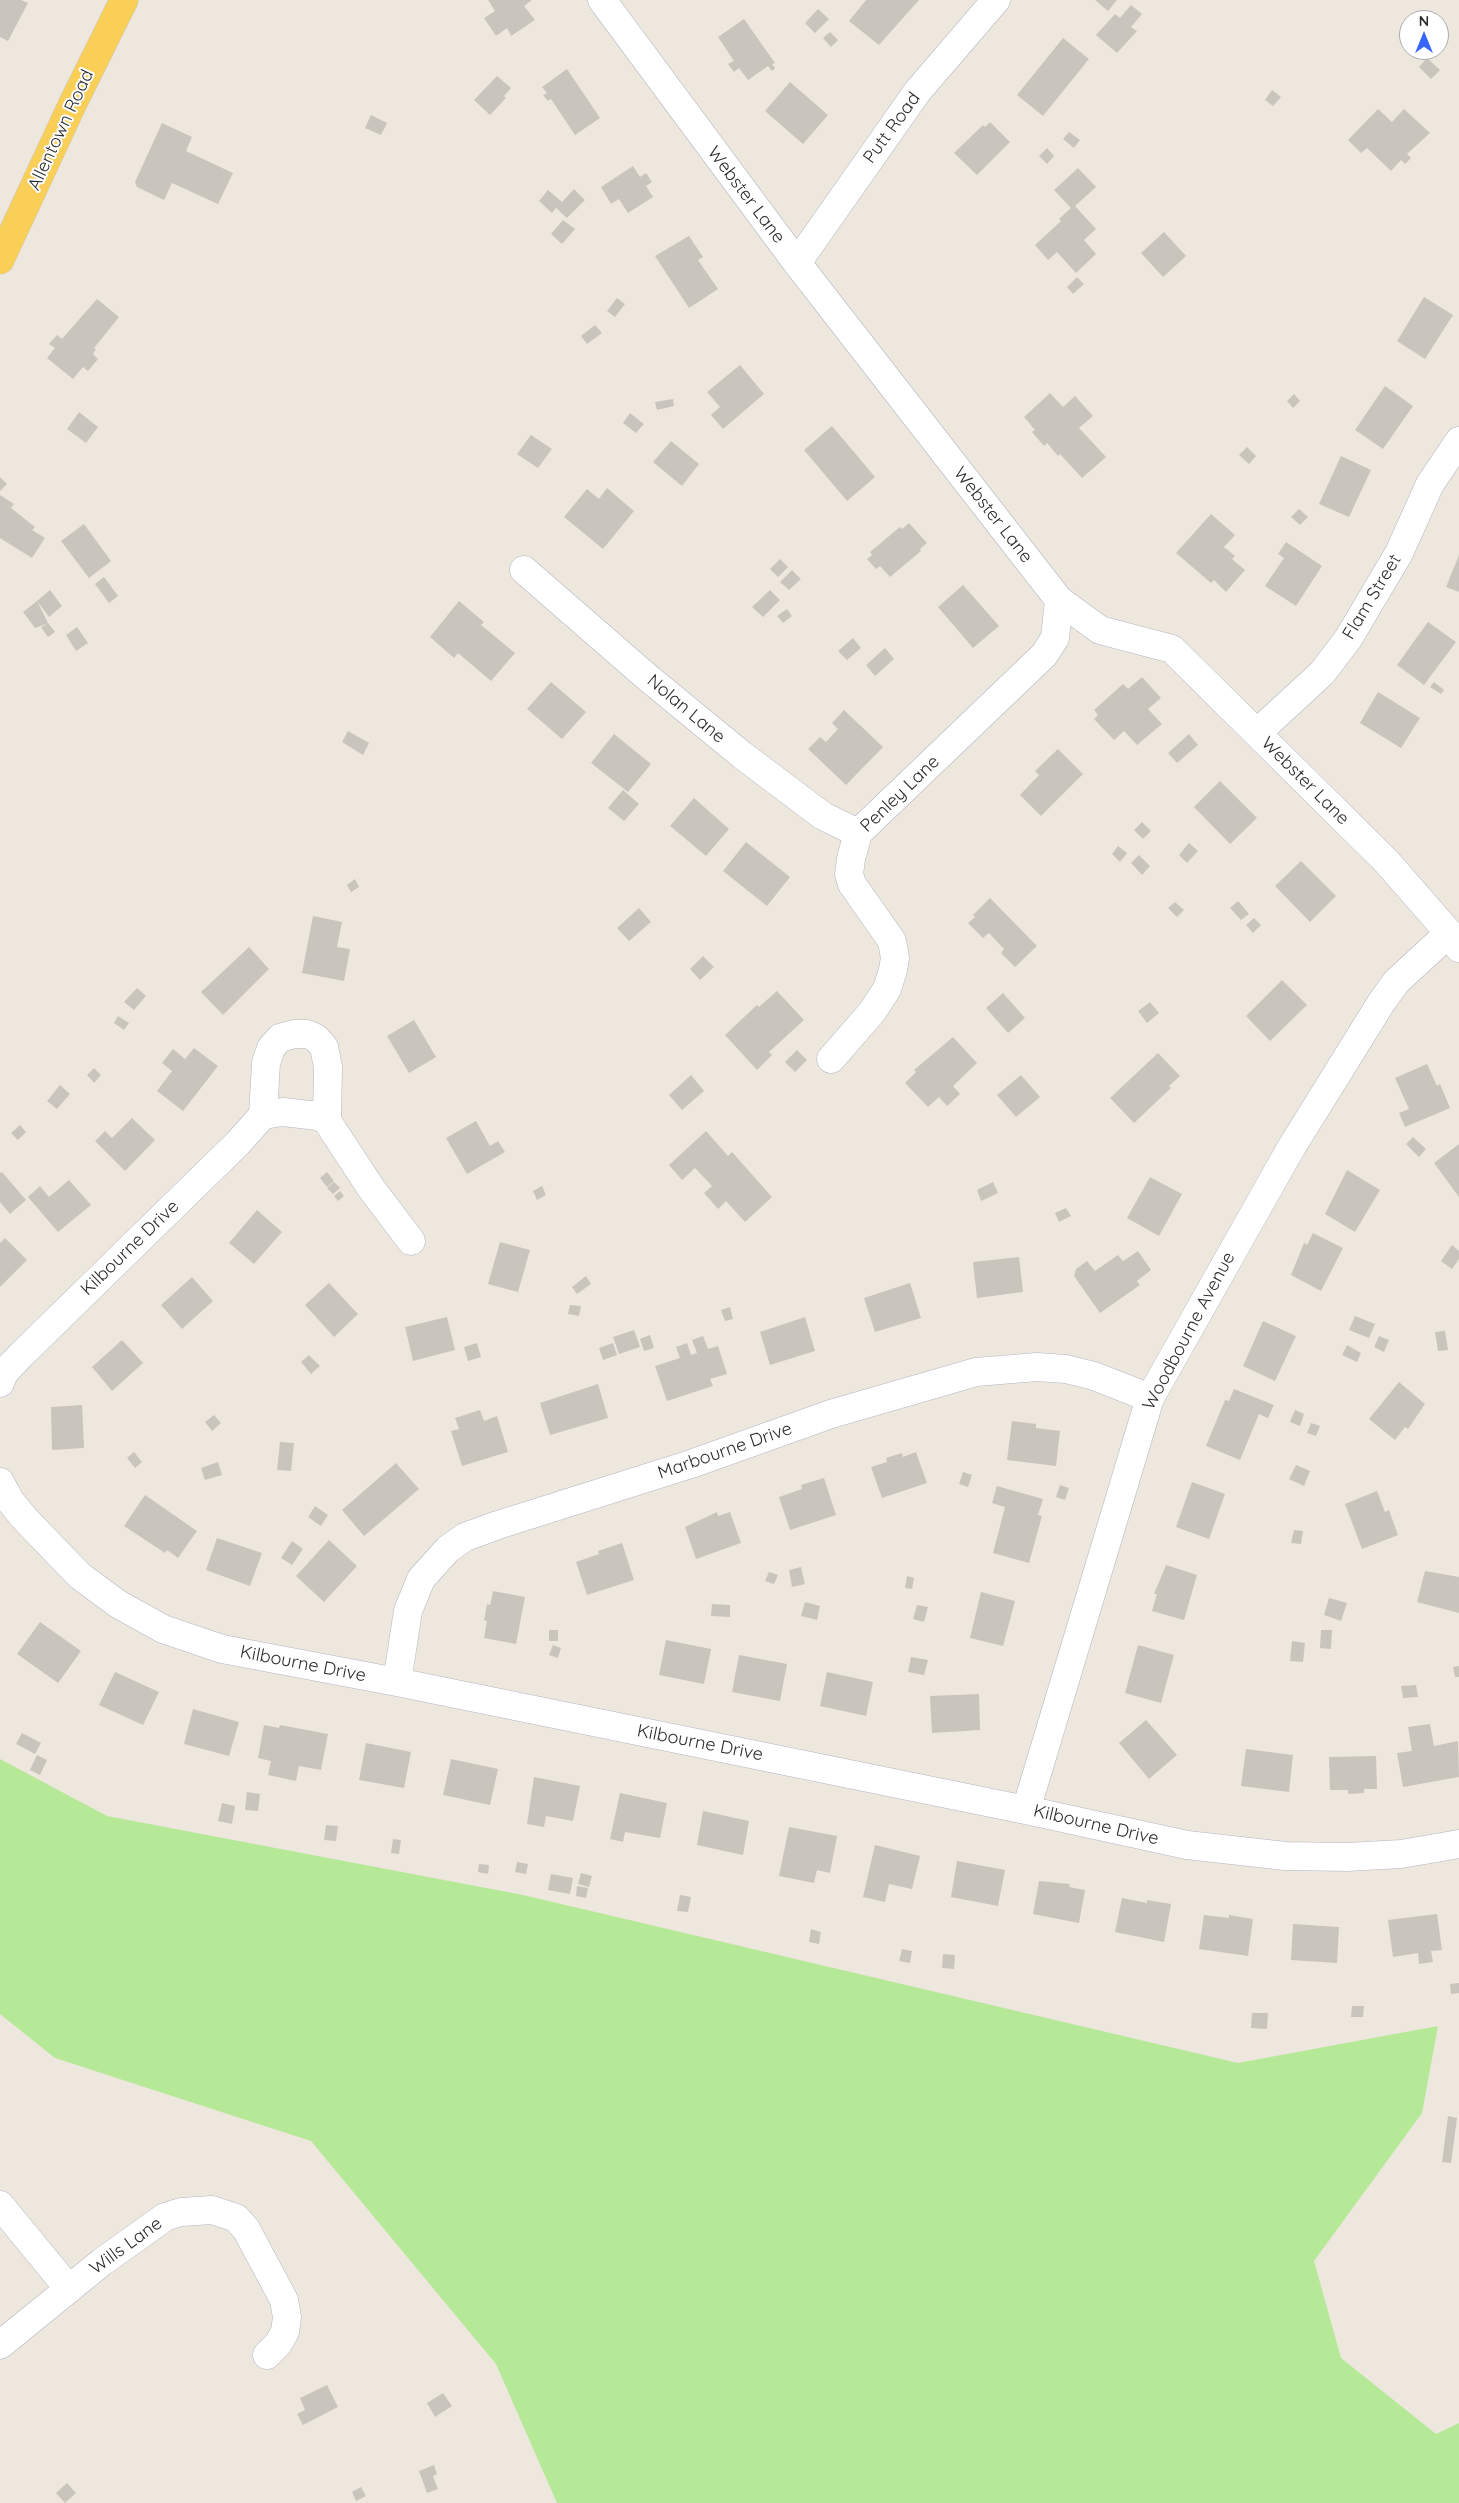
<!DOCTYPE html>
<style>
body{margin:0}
#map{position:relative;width:1459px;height:2503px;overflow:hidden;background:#eee7de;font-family:Quicksand,sans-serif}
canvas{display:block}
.north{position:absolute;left:1399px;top:10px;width:50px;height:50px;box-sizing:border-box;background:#fff;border:1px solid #ababab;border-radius:50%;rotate:0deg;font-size:14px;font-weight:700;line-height:20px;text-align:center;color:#2c2c2c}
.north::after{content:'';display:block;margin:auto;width:18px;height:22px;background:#3a64ff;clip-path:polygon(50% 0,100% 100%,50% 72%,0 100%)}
</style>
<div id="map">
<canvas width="1459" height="2503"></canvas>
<div class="north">N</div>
</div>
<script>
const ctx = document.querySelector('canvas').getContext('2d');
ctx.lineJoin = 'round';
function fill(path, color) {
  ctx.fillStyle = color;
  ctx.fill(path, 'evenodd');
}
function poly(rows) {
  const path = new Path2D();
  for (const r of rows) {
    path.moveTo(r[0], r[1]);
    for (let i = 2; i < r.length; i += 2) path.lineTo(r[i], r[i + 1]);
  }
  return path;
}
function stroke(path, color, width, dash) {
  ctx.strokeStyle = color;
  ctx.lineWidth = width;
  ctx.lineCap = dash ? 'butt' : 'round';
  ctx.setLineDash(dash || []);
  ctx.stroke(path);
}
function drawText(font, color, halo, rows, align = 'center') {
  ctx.font = font + ' Quicksand,sans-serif';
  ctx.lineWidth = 4;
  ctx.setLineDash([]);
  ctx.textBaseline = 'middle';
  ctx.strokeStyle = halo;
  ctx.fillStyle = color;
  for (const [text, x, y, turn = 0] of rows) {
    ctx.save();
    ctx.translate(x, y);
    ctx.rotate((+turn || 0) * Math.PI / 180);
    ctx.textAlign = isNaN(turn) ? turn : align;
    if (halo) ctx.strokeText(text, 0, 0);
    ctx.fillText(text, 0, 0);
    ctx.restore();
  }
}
fill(poly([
 [0,1759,107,1816,523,1895,1238,2063,1438,2026,1422,2113,1314,2261,1341,2358,1436,2434,1459,2423,1459,2503,557,2503,496,2364,311,2141,55,2058,0,2014]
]), '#b5e897');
fill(poly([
 [0,0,21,0,28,3,8,41,0,37],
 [488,0,532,0,524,6,535,20,511,36,507,28,496,36,484,18,495,11],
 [866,0,919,0,879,45,849,21],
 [1095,0,1117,0,1108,11],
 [1131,5,1142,14,1131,27,1137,31,1117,53,1096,35,1115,14,1120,18],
 [818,9,829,19,815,33,805,23],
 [744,19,775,63,772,64,775,68,772,71,768,66,748,80,739,68,734,72,728,64,734,61,718,37],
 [830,32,838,40,831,47,823,38],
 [1063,38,1089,59,1043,116,1017,95],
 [1427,58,1440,70,1431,79,1419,67],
 [567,69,600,118,575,135,551,99,548,101,543,95,547,93,542,87],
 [497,76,511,88,504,96,506,98,490,115,474,100],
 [790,82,828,115,803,144,765,111],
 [1272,90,1281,97,1273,106,1265,100],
 [1378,109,1392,122,1404,109,1430,133,1407,154,1411,158,1405,164,1401,160,1391,171,1367,148,1361,153,1348,140],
 [371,115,387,123,381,135,365,128],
 [990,122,1010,142,977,175,954,153,983,125,985,127],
 [162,123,192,137,186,151,233,173,218,204,172,183,164,200,137,187,135,182],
 [1069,132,1080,140,1074,148,1063,139],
 [1047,148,1054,156,1047,164,1039,156],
 [633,166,640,177,646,173,652,182,646,186,653,197,628,213,619,199,611,204,601,187],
 [1078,168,1096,187,1075,206,1096,229,1084,240,1096,254,1076,273,1057,252,1048,260,1035,245,1061,221,1059,219,1071,208,1054,190],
 [574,189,585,200,567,218,556,208,552,213,539,201,548,190,562,202],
 [563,220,575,229,562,244,551,234],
 [1164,232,1186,256,1163,277,1141,253],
 [689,236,703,257,698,260,718,289,689,308,655,256],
 [1077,277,1084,284,1073,294,1067,287],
 [1424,297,1453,315,1425,359,1397,341],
 [617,298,625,304,615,317,607,311],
 [97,299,119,317,94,348,96,349,93,354,98,359,88,371,83,367,73,379,47,358,55,348,49,344,57,335,62,339],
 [595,325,602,333,587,344,581,336],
 [740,365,764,394,723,429,711,415,720,407,707,392],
 [1385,386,1413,406,1383,449,1355,430],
 [1050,393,1063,407,1075,396,1093,416,1079,428,1106,457,1082,478,1060,454,1058,456,1047,443,1044,446,1032,432,1035,430,1024,417],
 [1294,394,1300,401,1293,408,1287,401],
 [673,399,674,406,657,410,655,402],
 [79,412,98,427,86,443,67,429],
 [630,413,644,424,636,433,623,423],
 [832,426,875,477,847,501,804,450],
 [531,435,552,449,538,468,517,454],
 [671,441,699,464,682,486,653,462],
 [1247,447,1256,456,1249,464,1239,455],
 [1341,456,1371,470,1349,517,1319,504],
 [0,477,7,484,0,491],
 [607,488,634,511,603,549,564,517,587,489,599,499],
 [0,495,14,504,11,508,35,527,32,530,45,538,32,558,0,538],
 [1299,509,1308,517,1300,525,1291,517],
 [1211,514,1235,535,1224,547,1235,556,1232,559,1245,570,1226,592,1214,580,1211,583,1176,553],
 [909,523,927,543,920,549,921,551,890,577,880,566,876,569,867,559,872,555,870,552,900,527,902,529],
 [84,524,111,561,89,578,61,541],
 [1286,542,1322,566,1296,606,1265,586,1284,558,1278,554],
 [1459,555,1459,592,1446,587],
 [780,559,788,567,778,577,770,569],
 [792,570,801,579,789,590,780,582],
 [104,577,118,596,109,603,95,584],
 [963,585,999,626,973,648,938,607],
 [50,590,62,606,49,617,37,601],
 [770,590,780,600,763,617,752,607],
 [37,601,48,623,35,628,23,612],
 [459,601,484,622,481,625,515,653,491,681,458,653,454,658,430,637],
 [787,609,792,616,783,623,777,616],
 [1428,622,1456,642,1424,685,1397,665],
 [48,623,55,632,48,637,41,627],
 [77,627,88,643,76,651,66,635],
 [853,638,861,648,847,660,838,651],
 [885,648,894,659,875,676,866,665],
 [1142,677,1161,698,1148,709,1162,724,1137,745,1124,731,1114,740,1094,719,1098,715,1094,710,1123,684,1128,689],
 [551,682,586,712,562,739,527,709],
 [1434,682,1444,690,1441,694,1430,687],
 [1378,692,1420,718,1401,748,1360,723],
 [844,710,883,747,846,785,808,749,820,737,826,742,838,729,832,723],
 [348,731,369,743,363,755,342,742],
 [614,734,651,764,628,792,591,763],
 [1189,734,1198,745,1177,763,1168,753],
 [1058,749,1083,774,1041,816,1020,795,1039,775,1035,771],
 [1220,781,1257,818,1230,844,1194,807],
 [623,790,639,804,624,821,608,808],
 [694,798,729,829,706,856,670,826],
 [1142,822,1151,831,1143,839,1134,830],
 [746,842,790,877,767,906,723,871],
 [1189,843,1198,851,1187,863,1179,855],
 [1118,846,1127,853,1120,862,1112,854],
 [1139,855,1150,866,1142,875,1131,863],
 [1301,861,1336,896,1310,922,1275,886],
 [355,879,359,887,351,892,347,885],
 [990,898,1037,946,1015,967,1001,953,1004,949,989,933,983,938,968,923,975,917,973,915],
 [1238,901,1249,914,1241,920,1230,908],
 [1175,902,1184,910,1177,917,1168,908],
 [639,908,651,922,629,941,617,928],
 [313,916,342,922,337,947,350,949,344,981,302,973],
 [1254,918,1261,925,1253,933,1246,925],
 [249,947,269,969,223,1015,201,992],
 [703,956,714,967,700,980,690,969],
 [1282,980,1307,1005,1270,1041,1246,1016],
 [137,988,146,996,134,1010,124,1002],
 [777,991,804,1020,769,1052,772,1055,757,1070,725,1035,757,1005,759,1007],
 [1003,993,1025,1018,1008,1033,986,1008],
 [1150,1002,1159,1013,1147,1023,1138,1011],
 [118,1016,129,1023,124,1030,114,1023],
 [414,1020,436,1057,409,1073,387,1036],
 [953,1037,977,1063,953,1086,960,1094,947,1106,939,1097,928,1107,905,1083,916,1072,914,1070],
 [194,1048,218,1066,183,1111,157,1091,172,1071,162,1063,173,1049,185,1059],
 [797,1050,807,1060,795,1072,785,1062],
 [1158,1053,1180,1076,1169,1086,1171,1088,1134,1123,1110,1098],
 [1427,1064,1437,1086,1440,1084,1450,1108,1405,1127,1399,1113,1409,1109,1395,1078],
 [94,1068,101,1075,94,1083,87,1075],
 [691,1075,704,1091,682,1110,669,1095],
 [1021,1075,1040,1097,1016,1117,997,1095],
 [60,1085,70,1094,57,1109,47,1101],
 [132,1118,155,1140,125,1171,95,1141,105,1131,112,1138],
 [476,1121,490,1146,498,1141,505,1152,467,1174,446,1138],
 [20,1125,26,1132,18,1140,11,1133],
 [706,1131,728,1156,732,1152,772,1197,745,1222,726,1201,718,1209,704,1193,712,1186,695,1168,682,1180,669,1165],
 [1413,1137,1426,1149,1419,1157,1406,1144],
 [1459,1144,1459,1197,1434,1163],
 [1347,1170,1380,1190,1355,1232,1325,1214],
 [2,1172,26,1200,10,1214,0,1202,0,1173],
 [327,1172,334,1181,327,1187,320,1178],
 [1150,1177,1182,1194,1159,1236,1127,1218],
 [69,1180,91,1205,58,1232,28,1197,40,1186,49,1197],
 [334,1182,340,1188,333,1194,327,1188],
 [993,1182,998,1193,981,1201,977,1190],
 [542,1186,546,1195,537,1200,533,1191],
 [340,1191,344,1196,338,1201,334,1196],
 [1066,1208,1071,1216,1059,1222,1055,1213],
 [257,1210,282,1232,254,1264,229,1243],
 [1313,1233,1343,1248,1321,1291,1291,1275,1304,1243,1307,1245],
 [5,1238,27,1260,0,1287,0,1243],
 [500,1242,530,1250,518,1292,488,1284],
 [1452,1245,1459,1251,1459,1259,1452,1269,1441,1261],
 [1138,1251,1151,1270,1137,1281,1140,1285,1100,1313,1074,1276,1076,1269,1087,1261,1095,1271,1118,1255,1123,1261],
 [1019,1257,1023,1292,977,1298,973,1262],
 [586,1276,591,1284,577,1294,572,1287],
 [192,1277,213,1301,182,1329,161,1305],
 [329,1283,358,1314,334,1337,305,1305],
 [910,1283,921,1318,875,1332,864,1298],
 [570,1305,581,1306,579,1316,568,1314],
 [730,1307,733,1319,725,1321,721,1310],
 [1355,1316,1375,1324,1369,1338,1349,1330],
 [447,1317,455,1350,413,1361,405,1327],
 [805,1317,815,1351,770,1365,760,1332],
 [1263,1321,1296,1336,1275,1381,1243,1366],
 [634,1330,640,1347,619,1354,613,1337],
 [1445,1331,1448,1350,1438,1351,1435,1332],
 [650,1335,654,1348,644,1351,640,1339],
 [703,1336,708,1349,718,1346,727,1374,710,1379,713,1386,667,1401,655,1366,680,1358,676,1347,687,1343,691,1355,697,1353,692,1340],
 [1379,1336,1389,1340,1384,1352,1374,1347],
 [122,1340,143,1363,112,1391,92,1367],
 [477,1343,481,1357,468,1361,464,1347],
 [613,1343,617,1355,603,1360,599,1348],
 [1347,1345,1361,1353,1357,1362,1342,1355],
 [309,1355,320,1366,311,1374,301,1362],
 [1399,1382,1425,1404,1408,1429,1405,1427,1395,1440,1369,1419],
 [598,1384,608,1418,550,1435,540,1403],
 [1234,1389,1274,1405,1268,1418,1259,1414,1240,1460,1206,1446,1225,1400,1229,1401],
 [82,1405,84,1448,52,1450,51,1407],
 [480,1410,484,1421,497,1416,508,1452,462,1466,451,1431,459,1429,455,1418],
 [1295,1410,1304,1414,1300,1426,1290,1422],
 [214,1415,221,1423,212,1431,205,1422],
 [1012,1421,1036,1424,1036,1428,1060,1431,1056,1466,1007,1460],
 [1311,1423,1320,1426,1316,1436,1307,1433],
 [280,1442,294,1443,291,1471,277,1470],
 [134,1452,142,1462,135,1468,127,1458],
 [916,1452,927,1483,882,1498,871,1467,887,1462,886,1458,902,1453,903,1457],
 [218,1462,222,1475,205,1480,201,1468],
 [396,1463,419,1489,364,1536,342,1510],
 [1296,1465,1310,1471,1304,1486,1289,1479],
 [963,1472,972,1475,968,1487,959,1484],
 [824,1478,836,1515,790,1530,779,1497,802,1489,801,1485],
 [1192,1482,1225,1494,1209,1539,1176,1527],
 [1060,1485,1069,1488,1065,1500,1056,1497],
 [997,1486,1043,1499,1038,1515,1042,1516,1029,1563,993,1553,1005,1507,992,1503],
 [1377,1491,1385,1512,1389,1510,1398,1535,1362,1549,1345,1504],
 [145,1495,197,1531,178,1558,167,1550,165,1553,124,1526],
 [315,1506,328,1515,321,1526,308,1517],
 [717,1512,718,1516,730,1512,741,1543,696,1559,685,1527],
 [1294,1530,1303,1531,1301,1544,1291,1543],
 [217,1538,262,1553,250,1586,206,1570],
 [329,1540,357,1566,324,1602,296,1576],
 [292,1541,303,1549,292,1565,281,1558],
 [622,1543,634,1580,587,1595,576,1562,599,1554,598,1551],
 [1166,1565,1197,1575,1184,1620,1152,1611,1157,1594,1154,1594],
 [801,1567,805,1584,792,1587,789,1570],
 [1425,1571,1459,1577,1459,1613,1417,1602],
 [769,1572,778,1575,774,1584,765,1581],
 [907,1576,914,1578,912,1589,905,1588],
 [493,1591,525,1597,516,1644,484,1638,487,1621,484,1620,487,1604,490,1605],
 [981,1592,1015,1601,1003,1646,970,1638],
 [1329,1598,1347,1603,1341,1621,1324,1615],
 [805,1602,820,1606,817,1620,801,1616],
 [712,1604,730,1605,730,1617,711,1616],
 [917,1605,928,1607,924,1622,913,1619],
 [40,1622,81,1651,58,1683,17,1654],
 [549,1630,558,1630,558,1641,549,1641],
 [1321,1630,1332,1630,1331,1649,1320,1648],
 [666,1640,711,1649,704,1684,659,1675],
 [1292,1641,1305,1643,1303,1662,1290,1661],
 [553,1645,561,1648,558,1658,549,1655],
 [1138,1645,1174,1655,1161,1703,1125,1693],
 [739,1655,787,1664,780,1701,732,1692],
 [911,1657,928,1660,924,1675,908,1672],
 [1459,1666,1459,1677,1455,1677,1453,1667],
 [115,1672,159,1692,143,1725,99,1705],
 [827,1672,873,1682,866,1716,820,1706],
 [1416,1685,1418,1697,1403,1698,1401,1686],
 [979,1694,980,1730,932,1733,930,1696],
 [193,1709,239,1722,229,1756,184,1744],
 [1146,1720,1177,1755,1149,1779,1119,1743],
 [1430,1724,1434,1746,1458,1741,1459,1777,1403,1787,1397,1753,1412,1751,1408,1727],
 [264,1725,279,1728,280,1725,328,1734,321,1770,299,1766,296,1781,268,1775,271,1761,258,1758],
 [22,1733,41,1743,35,1754,16,1744],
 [366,1743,411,1752,404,1788,359,1780],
 [1246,1749,1293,1755,1289,1792,1241,1786],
 [37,1755,47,1760,40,1775,30,1770],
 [1376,1756,1377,1789,1364,1789,1364,1793,1348,1794,1348,1790,1330,1790,1329,1757],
 [451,1759,498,1769,490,1805,443,1795],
 [534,1777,580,1786,573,1821,546,1816,544,1827,527,1824],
 [247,1792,260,1794,258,1811,245,1810],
 [620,1793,667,1803,660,1838,625,1832,623,1842,610,1839],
 [222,1803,235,1806,232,1824,218,1821],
 [703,1811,749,1821,743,1855,697,1845],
 [326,1825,338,1826,336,1841,324,1840],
 [789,1827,837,1836,830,1873,817,1870,814,1883,779,1876],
 [393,1839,401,1840,399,1854,391,1853],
 [875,1845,920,1856,912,1889,889,1884,885,1902,863,1897],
 [957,1861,1005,1870,998,1906,951,1897],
 [517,1862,528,1864,526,1874,515,1872],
 [479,1864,489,1865,488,1874,478,1872],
 [581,1873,592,1876,589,1887,578,1884],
 [551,1874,573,1878,570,1894,548,1890],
 [1039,1881,1070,1884,1069,1887,1085,1890,1079,1923,1033,1914],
 [577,1886,588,1888,586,1898,576,1896],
 [680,1895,691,1897,688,1912,677,1911],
 [1122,1898,1147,1903,1147,1900,1171,1904,1164,1942,1115,1932],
 [1437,1914,1442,1950,1431,1951,1433,1962,1419,1964,1418,1953,1393,1957,1388,1920],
 [1204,1915,1229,1918,1229,1915,1253,1919,1248,1956,1199,1949],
 [1293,1924,1339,1927,1337,1963,1291,1960],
 [811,1929,821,1932,819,1944,809,1942],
 [902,1949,912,1951,910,1963,899,1961],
 [943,1954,955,1955,954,1969,942,1968],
 [1459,1983,1459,1993,1451,1994,1450,1984],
 [1352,2006,1364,2006,1363,2017,1351,2017],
 [1252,2013,1268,2013,1267,2029,1251,2028],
 [1448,2116,1457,2118,1451,2163,1442,2162],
 [327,2385,338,2407,303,2425,297,2414,305,2410,300,2398],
 [443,2393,452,2406,435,2417,427,2403],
 [434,2465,437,2474,433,2476,438,2489,427,2493,419,2471],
 [67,2483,76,2493,65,2503,56,2493],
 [361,2487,366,2496,356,2501,352,2492]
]), '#c9c5bc');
const minor = poly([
 [602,0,797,263,1059,600,1100,630,1172,649,1387,862,1449,933,1459,948],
 [797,263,917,92,996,0],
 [524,570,647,677,742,755,823,816,858,833],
 [1257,733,1322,673,1348,639,1399,553,1430,484,1459,441],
 [831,1059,872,1012,887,989,893,970,895,958,892,941,852,884,849,874,851,859,858,833,1044,655,1055,638,1059,600],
 [263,1115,266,1063,271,1048,280,1038,294,1034,307,1034,316,1038,324,1047,328,1067,327,1121],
 [0,1383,4,1373,21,1355,238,1143,263,1115,283,1112,318,1116,327,1121,371,1188,411,1241],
 [0,1482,11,1502,25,1519,80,1576,118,1604,163,1629,222,1649,397,1682,1026,1810,1187,1845,1285,1856,1347,1857,1401,1854,1459,1844],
 [397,1682,408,1611,421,1579,448,1549,465,1537,498,1525,691,1464,831,1414,976,1372,1037,1367,1066,1369,1094,1376,1150,1398],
 [1026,1810,1150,1398,1291,1148,1381,1003,1396,982,1449,933],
 [0,2205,69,2289],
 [0,2345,102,2262,165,2217,181,2212,212,2210,236,2218,246,2229,284,2300,287,2317,285,2332,278,2344,267,2355]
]);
const primary = poly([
 [0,260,73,103,124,0]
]);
stroke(minor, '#b2b5c0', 29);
stroke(primary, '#c8c8c8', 29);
stroke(minor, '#fff', 28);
stroke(primary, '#f9cf58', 28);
drawText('18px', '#2c2c2c', '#fff', [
 ["Putt Road",892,128,-54],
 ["Allentown Road",61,130,-65],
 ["Webster Lane",746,195,53],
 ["Webster Lane",993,515,52],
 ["Flam Street",1372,597,-59],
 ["Nolan Lane",686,709,40],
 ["Webster Lane",1305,781,45],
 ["Penley Lane",900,794,-44],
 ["Kilbourne Drive",130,1248,-44],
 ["Woodbourne Avenue",1189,1331,-62],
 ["Marbourne Drive",725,1451,-19],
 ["Kilbourne Drive",303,1664,11],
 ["Kilbourne Drive",700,1743,11],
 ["Kilbourne Drive",1096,1825,13],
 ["Wills Lane",126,2246,-36]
]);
</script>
